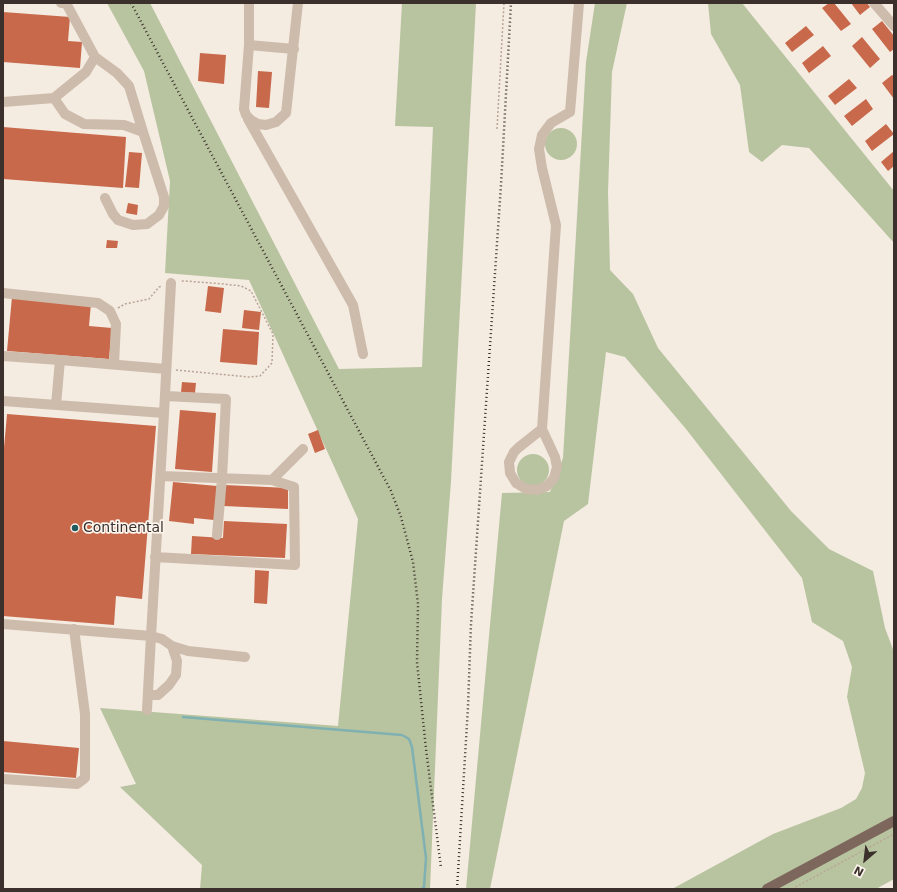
<!DOCTYPE html>
<style>
body{margin:0}
#map{position:relative;width:897px;height:892px;overflow:hidden;background:#f4ebe1;font-family:"DejaVu Sans",sans-serif}
canvas{display:block}
.frame{position:absolute;inset:0;border:4px solid #3b302b;pointer-events:none}
.north{position:absolute;left:845px;top:840px;width:40px;height:40px;-webkit-text-stroke:3px #fbf5ee;paint-order:stroke;rotate:208deg;font-size:11px;font-weight:700;line-height:16px;text-align:center;color:#3b302b}
.north::after{content:'';display:block;margin:auto;width:14px;height:18px;background:#3b302b;clip-path:polygon(50% 0,100% 100%,50% 72%,0 100%)}
</style>
<div id="map">
<canvas width="897" height="892"></canvas>
<div class="frame"></div>
<div class="north">N</div>
</div>
<script>
const ctx = document.querySelector('canvas').getContext('2d');
ctx.lineJoin = 'round';
function fill(path, color) {
  ctx.fillStyle = color;
  ctx.fill(path, 'evenodd');
}
function poly(rows) {
  const path = new Path2D();
  for (const r of rows) {
    if (r.length === 3) {
      path.moveTo(r[0] + r[2], r[1]);
      path.arc(r[0], r[1], r[2], 0, 2 * Math.PI);
      continue;
    }
    path.moveTo(r[0], r[1]);
    for (let i = 2; i < r.length; i += 2) path.lineTo(r[i], r[i + 1]);
  }
  return path;
}
function stroke(path, color, width, dash) {
  ctx.strokeStyle = color;
  ctx.lineWidth = width;
  ctx.lineCap = dash ? 'butt' : 'round';
  ctx.setLineDash(dash || []);
  ctx.stroke(path);
}
function drawText(font, color, halo, rows, align = 'center') {
  ctx.font = font + ' "DejaVu Sans",sans-serif';
  ctx.lineWidth = 3.5;
  ctx.setLineDash([]);
  ctx.textBaseline = 'middle';
  ctx.strokeStyle = halo;
  ctx.fillStyle = color;
  for (const [text, x, y, turn = 0] of rows) {
    ctx.save();
    ctx.translate(x, y);
    ctx.rotate((+turn || 0) * Math.PI / 180);
    ctx.textAlign = isNaN(turn) ? turn : align;
    if (halo) ctx.strokeText(text, 0, 0);
    ctx.fillText(text, 0, 0);
    ctx.restore();
  }
}
fill(poly([
 [107,3,150,3,339,369,422,367,433,127,395,126,402,3,476,3,451,481,442,599,430,889,200,889,202,865,120,787,136,784,100,708,338,726,358,519,249,280,165,273,170,181,144,71],
 [595,3,627,3,612,72,608,192,610,270,633,294,658,348,791,511,829,549,873,571,885,628,894,652,894,879,876,889,672,889,773,834,841,808,856,799,862,788,865,773,847,697,852,667,843,641,812,622,802,578,686,429,625,357,606,352,588,504,564,521,490,889,466,889,502,493,550,492,563,458,586,62],
 [708,3,742,3,894,191,894,243,809,148,782,145,762,162,749,152,740,85,711,34],
 [561,144,16],
 [533,470,16]
]), '#b8c4a0');
stroke(poly([
 [183,717,402,735,409,739,412,747,426,858,424,887,422,889]
]), '#7fb0b2', 2.5);
fill(poly([
 [829,3,834,3,851,24,841,31,822,8],
 [851,3,867,3,870,7,860,15],
 [3,12,70,17,68,41,82,42,80,68,3,62],
 [882,21,894,36,894,49,890,52,872,29],
 [806,26,814,35,792,52,785,43],
 [862,37,880,59,870,68,852,46],
 [823,46,831,56,809,73,802,63],
 [200,53,226,55,224,84,198,81],
 [258,71,272,72,269,108,256,107],
 [892,75,894,76,894,99,882,83],
 [849,79,857,88,835,105,828,96],
 [866,99,873,109,852,126,844,116],
 [886,124,894,134,872,151,865,141],
 [3,127,126,137,123,188,3,179],
 [894,151,894,166,888,171,881,162],
 [129,152,142,153,139,188,125,187],
 [128,203,138,205,137,215,126,213],
 [107,240,118,241,117,248,106,248],
 [208,286,224,288,221,313,205,311],
 [12,297,91,303,89,326,112,328,109,359,7,351],
 [244,310,261,312,259,330,242,328],
 [223,329,259,332,257,365,220,362],
 [182,382,196,383,195,393,181,392],
 [180,410,216,413,212,472,175,469],
 [7,414,156,426,142,599,116,596,114,625,3,616,3,459],
 [318,430,325,449,315,453,308,434],
 [173,482,217,486,214,520,194,518,194,524,169,521],
 [225,485,288,488,288,509,224,506],
 [224,521,287,524,285,558,191,554,192,536,223,538],
 [255,570,269,571,267,604,254,603],
 [3,741,79,748,76,778,3,772]
]), '#c8694b');
stroke(poly([
 [497,129,504,3],
 [118,308,125,304,149,299,159,287,162,286],
 [176,370,249,377,260,376,272,363,273,334,251,291,241,286,224,284,185,281,180,281],
 [792,889,894,834]
]), '#b9a596', 1.5, [2, 2]);
stroke(poly([
 [61,3,66,3,95,57,117,73,129,86,143,132],
 [249,3,249,45,244,109,246,115,251,120,258,124,266,125,276,122,286,113,298,3],
 [874,3,894,26],
 [249,45,294,49],
 [54,98,86,72,95,57],
 [3,102,54,98,65,114,84,124,124,125,143,132,164,197,164,206,159,215,147,224,133,225,118,220,113,214,105,198],
 [248,119,353,305,363,354],
 [3,293,98,303,110,311,116,324,114,364],
 [3,356,60,360],
 [165,396,226,399,222,478,217,535],
 [3,401,164,413,151,636,3,624],
 [56,405,60,360,166,369],
 [164,413,171,283],
 [542,429,518,448,514,452,509,462,510,473,516,483,526,489,537,490,547,486,554,478,557,467,555,457,542,429,556,225,542,168,539,149,542,135,551,123,570,112,579,3],
 [272,480,303,449],
 [155,557,295,565,294,487,272,480,161,476],
 [148,695,158,695,169,685,176,675,177,661,172,646],
 [147,710,151,636,162,639,172,646,188,651,245,657],
 [3,779,77,784,85,778,85,714,74,629]
]), '#cdbbac', 10);
stroke(poly([
 [767,889,894,821]
]), '#7d675c', 10);
stroke(poly([
 [131,3,391,491,401,517,413,562,418,604,417,662,426,749,441,868],
 [457,889,468,707,471,624,501,185,511,3]
]), '#3b302b', 2.5, [1, 3]);
for (const [x, y, r, color] of [
 [75,528,4,"#1f5a5e"]
]) {
  const dot = new Path2D();
  dot.arc(x, y, r, 0, 2 * Math.PI);
  ctx.fillStyle = color;
  ctx.fill(dot);
  stroke(dot, '#fbf5ee', 1.5);
}
drawText('14px', '#3b302b', '#fbf5ee', [
 ["Continental",83,528]
], 'left');
</script>
